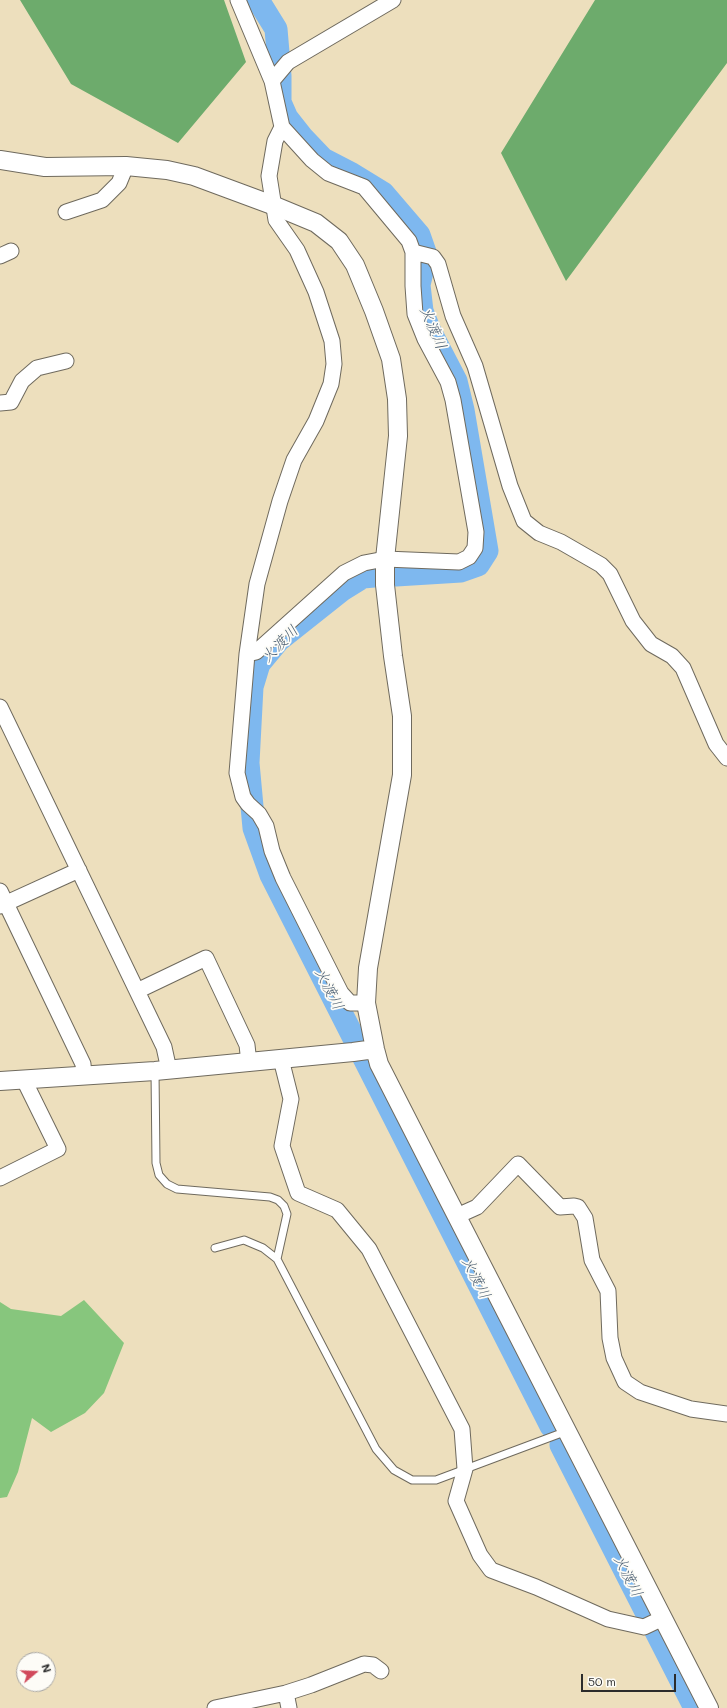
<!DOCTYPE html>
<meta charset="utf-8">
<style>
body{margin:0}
#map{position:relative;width:727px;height:1708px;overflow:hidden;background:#eddfbd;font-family:Mali,sans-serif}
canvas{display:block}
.north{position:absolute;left:16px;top:1652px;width:40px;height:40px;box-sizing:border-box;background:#fdfcf7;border:1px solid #a9a8a5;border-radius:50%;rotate:71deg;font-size:11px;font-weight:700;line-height:16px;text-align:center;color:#2b2b2b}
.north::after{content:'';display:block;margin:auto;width:14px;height:18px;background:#d1495b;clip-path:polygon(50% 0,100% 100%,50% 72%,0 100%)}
.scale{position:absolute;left:581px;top:1674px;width:95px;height:18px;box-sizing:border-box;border:2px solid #2b2b2b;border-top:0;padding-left:5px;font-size:12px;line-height:14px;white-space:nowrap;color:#2b2b2b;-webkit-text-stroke:3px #fdfcf7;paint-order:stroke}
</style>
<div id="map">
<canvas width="727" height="1708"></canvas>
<div class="north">N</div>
<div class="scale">50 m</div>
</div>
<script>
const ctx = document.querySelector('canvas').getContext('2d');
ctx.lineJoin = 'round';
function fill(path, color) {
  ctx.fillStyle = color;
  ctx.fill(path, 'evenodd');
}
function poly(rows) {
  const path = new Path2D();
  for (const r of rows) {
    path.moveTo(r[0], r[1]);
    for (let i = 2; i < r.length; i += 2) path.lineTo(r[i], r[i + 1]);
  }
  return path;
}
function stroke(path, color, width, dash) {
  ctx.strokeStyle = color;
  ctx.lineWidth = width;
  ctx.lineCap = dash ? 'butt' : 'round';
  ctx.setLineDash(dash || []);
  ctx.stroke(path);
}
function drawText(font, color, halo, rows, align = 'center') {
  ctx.font = font + ' Mali,"Klee One",sans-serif';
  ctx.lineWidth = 3.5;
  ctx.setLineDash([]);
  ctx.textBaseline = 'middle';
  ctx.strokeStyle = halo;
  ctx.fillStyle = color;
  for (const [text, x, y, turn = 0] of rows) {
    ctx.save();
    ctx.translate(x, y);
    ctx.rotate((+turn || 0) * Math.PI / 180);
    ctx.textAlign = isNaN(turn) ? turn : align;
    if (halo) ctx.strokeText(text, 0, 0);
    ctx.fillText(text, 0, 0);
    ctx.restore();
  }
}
fill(poly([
 [84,1300,124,1343,104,1393,85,1413,51,1432,32,1418,18,1472,7,1497,0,1498,0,1302,11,1309,61,1316]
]), '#87c67d');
fill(poly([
 [20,0,224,0,246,62,178,143,71,84],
 [595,0,727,0,727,63,566,281,501,153]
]), '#6dab6c');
stroke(poly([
 [258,0,276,29,280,76,280,102,287,118,302,137,323,159,352,174,383,193,419,235,426,255,419,285,422,311,429,329,456,381,463,410,487,551,478,565,461,571,396,575],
 [374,576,363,577,342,590,279,640,259,664,252,687,248,763,254,828,271,875,551,1426],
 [561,1445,695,1708]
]), '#7eb8ef', 23);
const service = poly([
 [155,1071,156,1163,159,1175,167,1184,177,1189,270,1197,278,1200,284,1206,287,1214,277,1259,376,1449,394,1470,412,1480,436,1480,567,1431],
 [215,1248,244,1240,263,1248,277,1259]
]);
const minor = poly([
 [238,0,272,81,282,127,312,160,328,173,364,187,409,241,413,252,413,286,415,314,425,339,448,382,453,400,476,532,475,548,469,557,459,562,385,559,364,563,344,573,256,652,247,654],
 [272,81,288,62,393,0],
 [282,127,275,141,269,176,276,220,297,250,316,292,332,341,334,364,331,384,316,421,294,460,280,501,257,584,247,654,237,773,243,797,248,804,259,814,266,826,272,851,283,878,341,993,350,1003,366,1003],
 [66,212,102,200,119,183,126,166],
 [413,252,433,257,438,264,453,316,475,366,510,486,524,521,539,533,561,542,601,565,610,574,633,621,651,644,672,656,683,668,716,744,727,758],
 [0,256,11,251],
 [0,403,11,402,22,381,37,368,66,361],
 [0,707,164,1047,169,1070],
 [0,891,83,1064,84,1076],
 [0,906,79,870],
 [137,991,206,958,247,1045,249,1063],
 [281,1059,291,1099,282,1146,298,1193,337,1210,369,1249,462,1429,465,1469,456,1501,480,1555,491,1570,536,1587,608,1619,644,1627,663,1618],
 [0,1178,58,1149,24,1080],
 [457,1216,477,1207,518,1164,560,1207,574,1206,578,1207,585,1218,592,1260,608,1291,610,1338,614,1358,625,1382,640,1392,691,1409,727,1414],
 [286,1693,289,1708],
 [215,1708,286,1693,311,1685,364,1664,373,1665,381,1671]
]);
const tertiary = poly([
 [0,160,45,167,126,166,167,170,194,176,275,206,316,223,339,241,355,265,374,311,391,359,397,399,398,436,385,559,385,585,393,656,402,716,402,775,368,968,366,1003,375,1049,379,1064,429,1162,709,1708],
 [0,1081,155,1071,353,1052,375,1049]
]);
stroke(service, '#6f6a5e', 9);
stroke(minor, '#6f6a5e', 17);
stroke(tertiary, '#6f6a5e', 20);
stroke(service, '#fff', 7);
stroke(minor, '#fff', 15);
stroke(tertiary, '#fff', 18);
drawText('italic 15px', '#485c70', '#fdfcf7', [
 ["火渡川",433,328,67],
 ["火渡川",280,644,-45],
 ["火渡川",329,989,63],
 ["火渡川",476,1278,63],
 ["火渡川",628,1576,63]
]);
</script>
